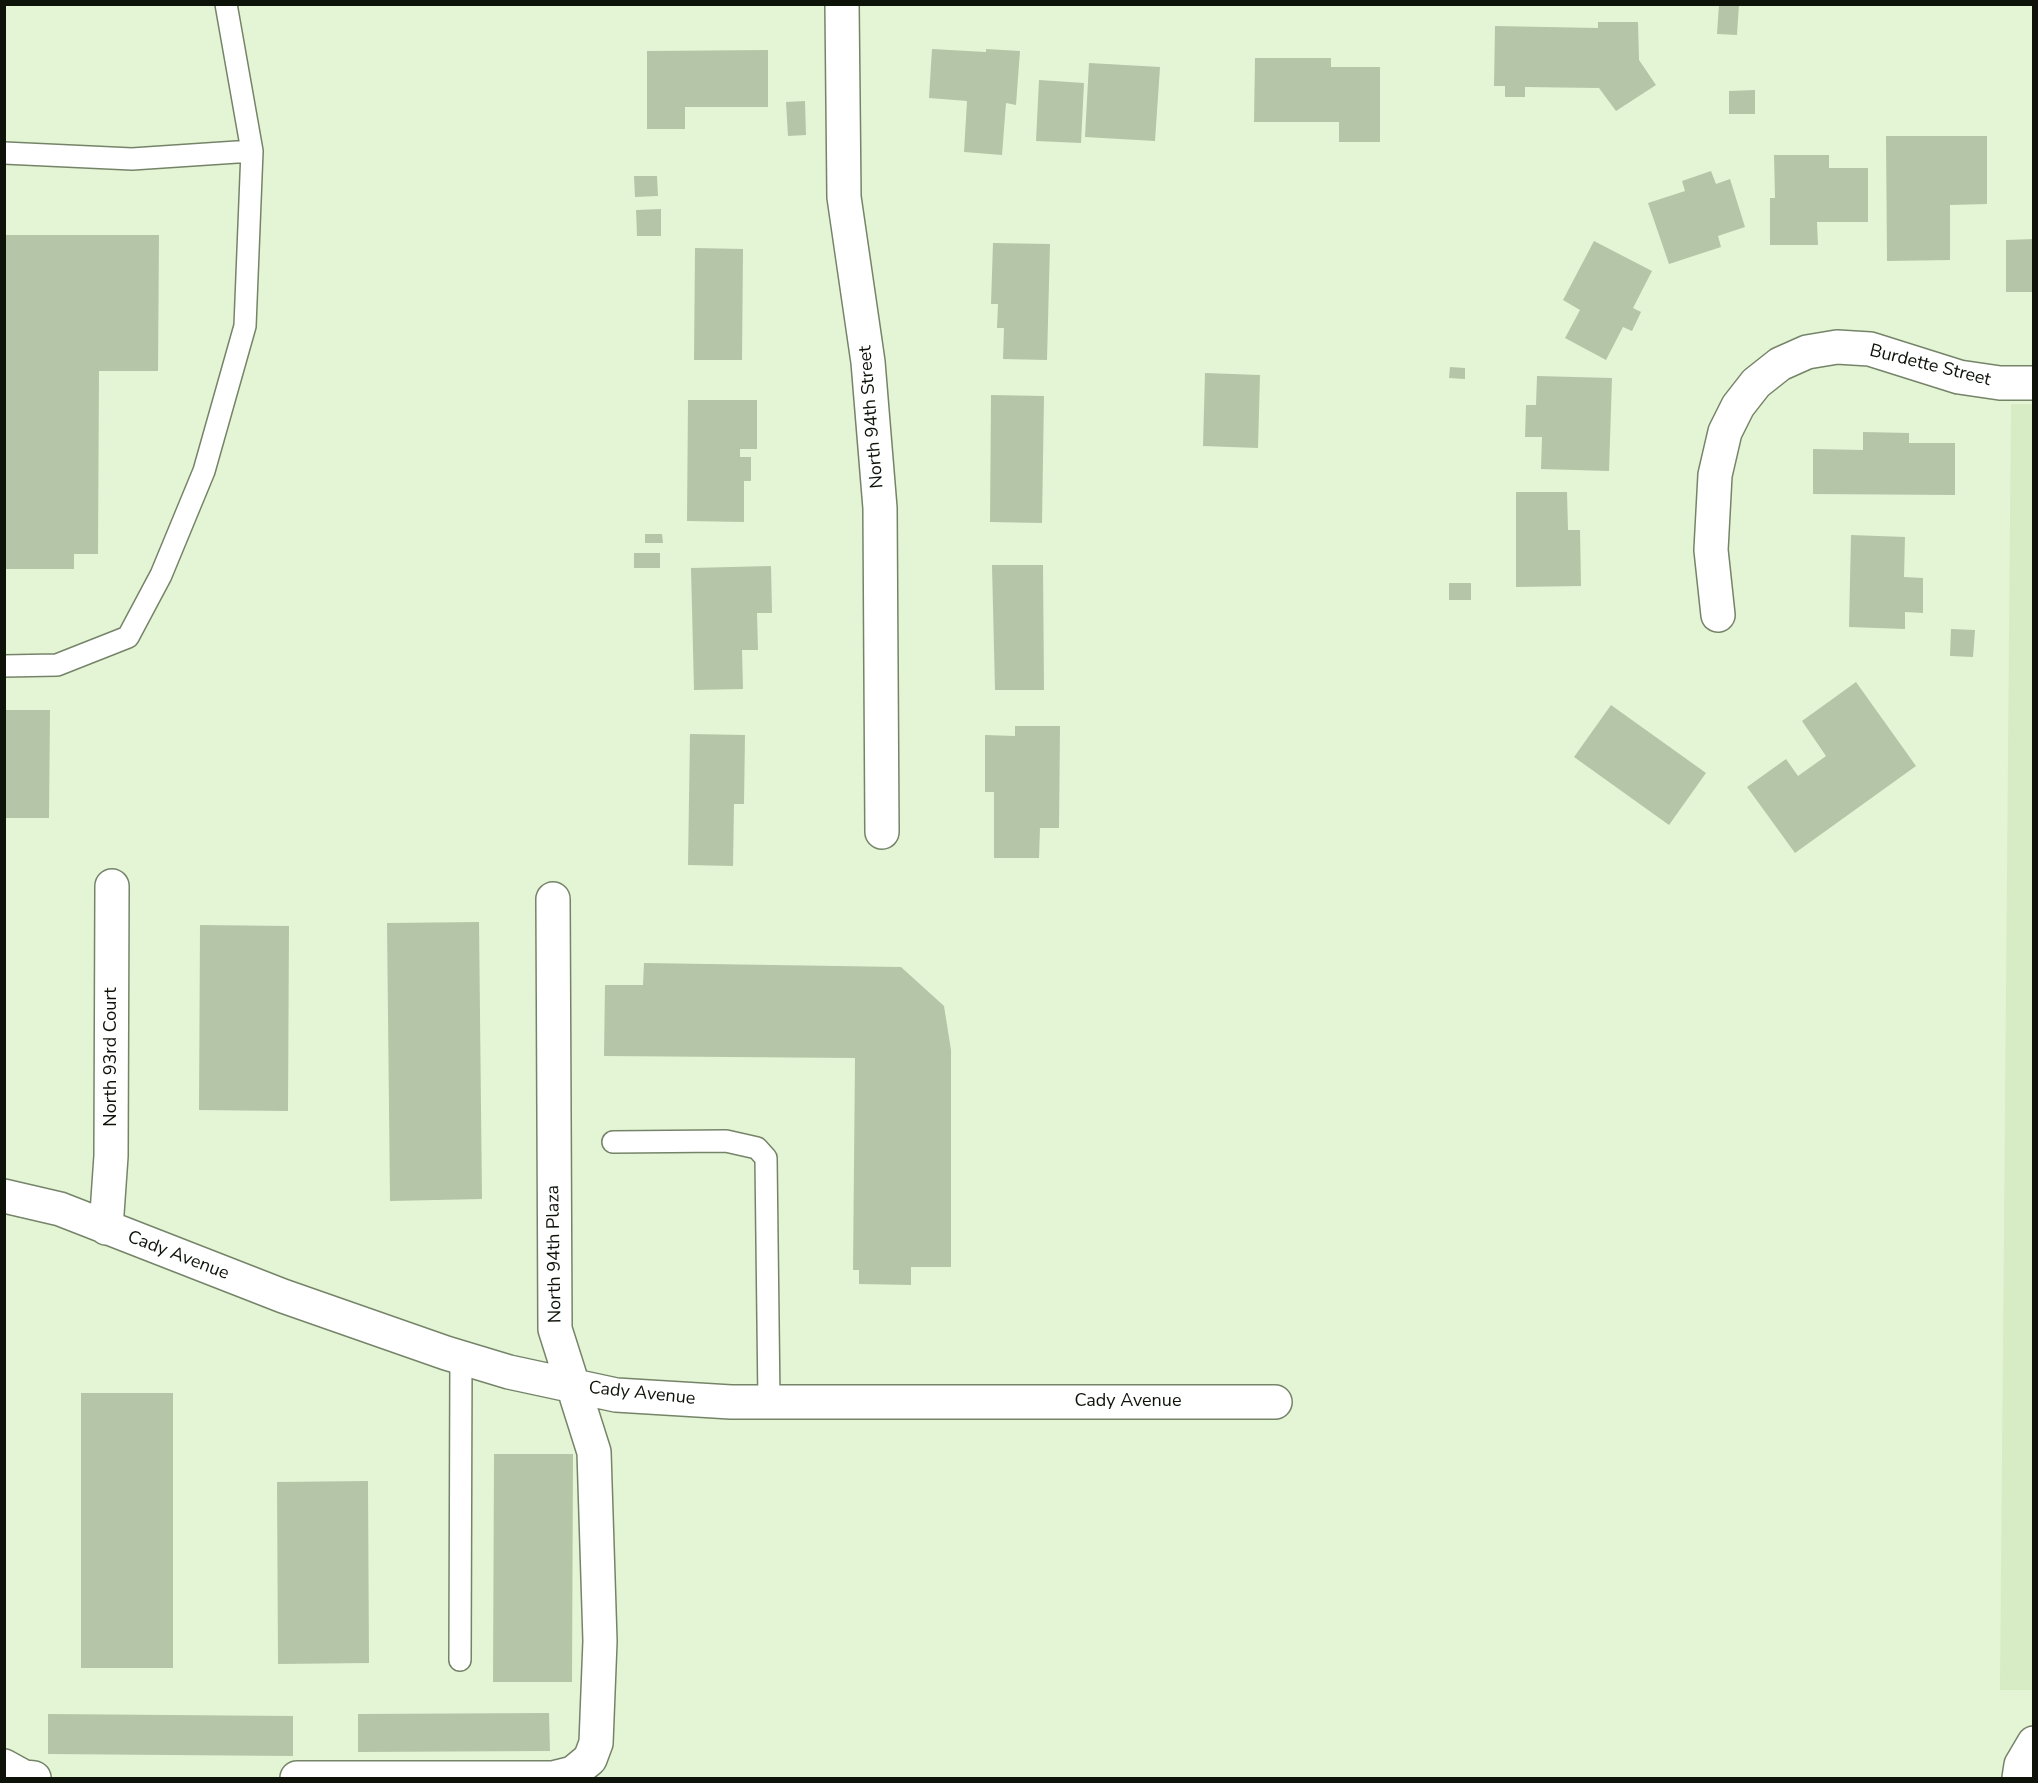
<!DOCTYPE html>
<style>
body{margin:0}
#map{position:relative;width:2038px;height:1783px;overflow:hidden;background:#e4f5d6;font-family:"Nunito Sans",sans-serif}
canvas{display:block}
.frame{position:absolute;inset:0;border:6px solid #0e1309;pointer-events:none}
</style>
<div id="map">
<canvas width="2038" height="1783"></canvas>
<div class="frame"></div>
</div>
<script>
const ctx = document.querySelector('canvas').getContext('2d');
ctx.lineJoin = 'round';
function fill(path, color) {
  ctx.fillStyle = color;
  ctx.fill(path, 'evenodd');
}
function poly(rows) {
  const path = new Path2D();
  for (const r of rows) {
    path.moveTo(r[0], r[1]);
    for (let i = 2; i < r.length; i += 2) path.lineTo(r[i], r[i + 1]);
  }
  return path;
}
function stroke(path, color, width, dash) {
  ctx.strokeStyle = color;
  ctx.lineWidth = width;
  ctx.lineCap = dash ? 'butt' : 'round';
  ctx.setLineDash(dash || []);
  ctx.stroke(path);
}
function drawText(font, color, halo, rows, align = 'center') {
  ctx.font = font + ' "Nunito Sans",sans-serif';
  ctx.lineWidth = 4.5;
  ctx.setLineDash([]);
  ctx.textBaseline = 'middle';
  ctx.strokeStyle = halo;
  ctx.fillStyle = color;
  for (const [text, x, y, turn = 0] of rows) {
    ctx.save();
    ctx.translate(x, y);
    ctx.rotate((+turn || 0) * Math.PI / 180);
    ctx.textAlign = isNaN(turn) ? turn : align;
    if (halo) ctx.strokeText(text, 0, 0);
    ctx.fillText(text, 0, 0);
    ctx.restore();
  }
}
fill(poly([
 [2011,404,2034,404,2033,1690,2000,1690]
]), '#d7ebc5');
fill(poly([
 [1719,4,1739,4,1737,35,1717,34],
 [1598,22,1638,22,1639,60,1656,85,1616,111,1599,88,1525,87,1525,97,1505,97,1505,86,1494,86,1495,26,1598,28],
 [932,49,986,52,986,49,1020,51,1016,105,1006,103,1002,155,964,152,967,101,929,98],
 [768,50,768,107,685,107,685,129,647,129,647,51],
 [1255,58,1331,58,1331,67,1380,67,1380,142,1339,142,1339,122,1254,122],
 [1089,63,1160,67,1155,141,1085,137],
 [1039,80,1084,83,1081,143,1036,141],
 [1755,90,1755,114,1729,114,1729,91],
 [805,101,806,135,788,136,786,102],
 [1886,136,1987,136,1987,204,1950,205,1950,260,1887,261],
 [1774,155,1829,155,1829,168,1868,168,1868,222,1817,222,1818,245,1770,245,1770,198,1775,198],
 [1711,171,1716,184,1730,179,1745,227,1718,236,1721,247,1669,264,1648,203,1685,191,1682,181],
 [634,176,657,176,658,196,635,197],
 [661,209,661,236,637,236,636,210],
 [4,235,159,235,158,371,99,371,98,554,74,554,74,569,4,569],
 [2034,239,2034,292,2006,292,2006,240],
 [1594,241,1652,271,1633,308,1641,312,1632,331,1623,327,1606,360,1565,338,1580,310,1563,300],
 [993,243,1050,244,1047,360,1003,359,1004,328,997,328,998,304,991,304],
 [695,248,743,249,742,360,694,360],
 [1450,367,1465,368,1465,379,1449,378],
 [1205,373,1260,375,1258,448,1203,446],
 [1537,376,1612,378,1609,471,1541,469,1542,437,1525,437,1526,405,1536,405],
 [991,395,1044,396,1042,523,990,522],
 [688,400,757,400,757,449,740,449,740,457,751,457,751,481,744,481,744,522,687,521],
 [1863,432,1909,433,1909,443,1955,443,1955,495,1813,494,1813,449,1863,450],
 [1516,492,1567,492,1568,530,1580,530,1581,586,1516,587],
 [645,534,662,534,663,543,645,543],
 [1851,535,1905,537,1904,577,1923,578,1923,613,1905,612,1905,629,1849,627],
 [634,553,660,553,660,568,634,568],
 [992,565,1043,565,1044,690,995,690],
 [771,566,772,613,757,613,758,650,742,650,743,689,694,690,691,568],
 [1449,583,1471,583,1471,600,1449,600],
 [1951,629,1975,630,1973,657,1950,656],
 [1856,682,1916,766,1795,853,1747,787,1786,759,1798,776,1826,756,1802,721],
 [1611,705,1706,773,1669,825,1574,757],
 [4,710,50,710,49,818,4,818],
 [1015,726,1060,726,1059,828,1040,828,1039,858,994,858,994,792,985,792,985,735,1015,736],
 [690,734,745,735,744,804,734,804,733,866,688,865],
 [479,922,482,1199,390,1201,387,923],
 [200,925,289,926,288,1111,199,1110],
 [644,963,901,967,944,1006,951,1050,951,1267,911,1267,911,1285,859,1284,859,1270,853,1270,855,1058,604,1056,605,985,643,985],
 [81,1393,173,1393,173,1668,81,1668],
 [494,1454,573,1454,572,1682,493,1682],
 [368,1481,369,1663,278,1664,277,1482],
 [549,1713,550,1751,358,1752,358,1714],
 [48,1714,293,1716,293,1756,48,1754]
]), '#b5c5a7');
const service = poly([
 [4,153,132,159,252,151],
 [4,666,57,665,128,637,161,575,204,471,245,326,252,151,226,4],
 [613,1142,726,1141,757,1148,766,1158,769,1402],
 [460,1660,461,1357]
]);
const minor = poly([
 [842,4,844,197,868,362,880,508,882,832],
 [1718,615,1711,550,1715,475,1725,432,1738,406,1756,383,1780,364,1807,352,1837,347,1870,349,1959,377,2000,383,2034,383],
 [4,1196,60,1209,283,1296,446,1353,509,1372,616,1395,731,1402,1275,1402],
 [106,1228,111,1156,112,886],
 [4,1766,24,1777,34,1778],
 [297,1778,553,1778,573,1773,590,1759,596,1743,600,1641,594,1452,555,1329,553,899],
 [2019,1778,2021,1765,2034,1743]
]);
stroke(service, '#758468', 24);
stroke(minor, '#758468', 36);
stroke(service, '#fff', 21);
stroke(minor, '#fff', 33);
drawText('18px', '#0e1309', '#fff', [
 ["Burdette Street",1930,366,14],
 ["North 94th Street",872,417,-95],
 ["North 93rd Court",112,1057,-90],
 ["North 94th Plaza",555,1254,-91],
 ["Cady Avenue",178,1256,21],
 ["Cady Avenue",642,1394,6],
 ["Cady Avenue",1128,1402]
]);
</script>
